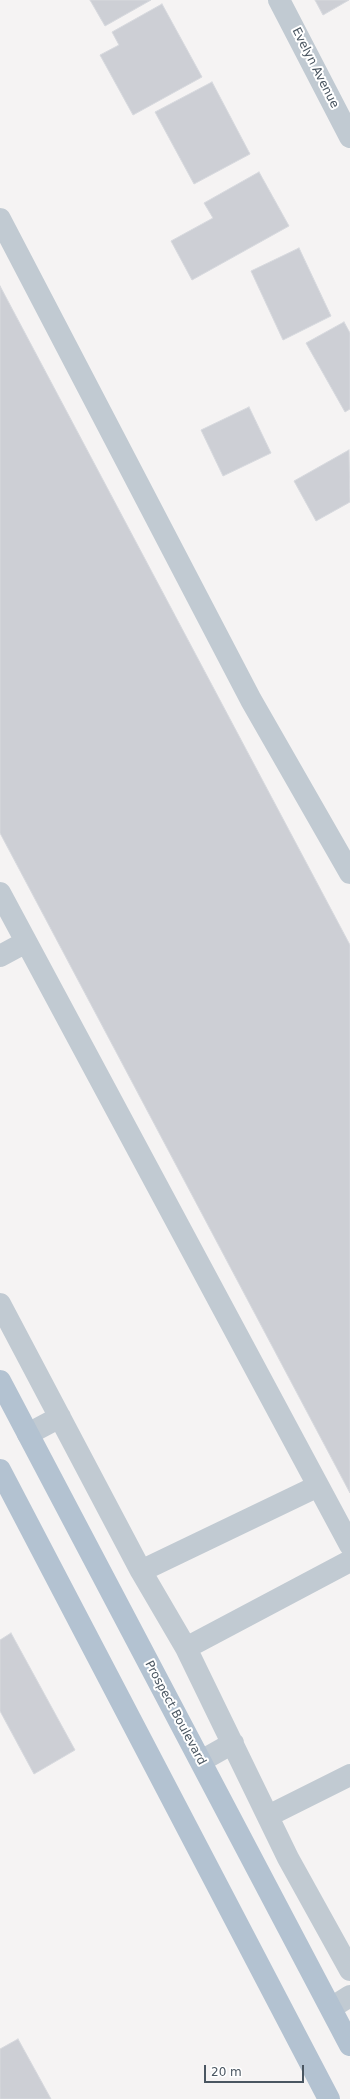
<!DOCTYPE html>
<style>
body{margin:0}
#map{position:relative;width:350px;height:2099px;overflow:hidden;background:#f5f3f3;font-family:"DejaVu Sans",sans-serif}
canvas{display:block}
.scale{position:absolute;left:204px;top:2065px;width:100px;height:18px;box-sizing:border-box;border:2px solid #4a5661;border-top:0;padding-left:5px;font-size:12px;line-height:14px;white-space:nowrap;color:#4a5661;-webkit-text-stroke:3px #fff;paint-order:stroke}
</style>
<div id="map">
<canvas width="350" height="2099"></canvas>
<div class="scale">20 m</div>
</div>
<script>
const ctx = document.querySelector('canvas').getContext('2d');
ctx.lineJoin = 'round';
function fill(path, color) {
  ctx.fillStyle = color;
  ctx.fill(path, 'evenodd');
}
function poly(rows) {
  const path = new Path2D();
  for (const r of rows) {
    path.moveTo(r[0], r[1]);
    for (let i = 2; i < r.length; i += 2) path.lineTo(r[i], r[i + 1]);
  }
  return path;
}
function stroke(path, color, width, dash) {
  ctx.strokeStyle = color;
  ctx.lineWidth = width;
  ctx.lineCap = dash ? 'butt' : 'round';
  ctx.setLineDash(dash || []);
  ctx.stroke(path);
}
function drawText(font, color, halo, rows, align = 'center') {
  ctx.font = font + ' "DejaVu Sans",sans-serif';
  ctx.lineWidth = 4;
  ctx.setLineDash([]);
  ctx.textBaseline = 'middle';
  ctx.strokeStyle = halo;
  ctx.fillStyle = color;
  for (const [text, x, y, turn = 0] of rows) {
    ctx.save();
    ctx.translate(x, y);
    ctx.rotate((+turn || 0) * Math.PI / 180);
    ctx.textAlign = isNaN(turn) ? turn : align;
    if (halo) ctx.strokeText(text, 0, 0);
    ctx.fillText(text, 0, 0);
    ctx.restore();
  }
}
const building = poly([
 [90,0,151,0,105,26,90,0],
 [315,0,349,0,323,15,315,0],
 [162,4,202,77,133,115,100,55,119,45,112,32,162,4],
 [212,82,250,154,194,184,155,112,212,82],
 [259,172,289,226,192,280,171,241,213,218,204,203,259,172],
 [299,248,331,316,283,340,251,271,299,248],
 [0,286,350,945,350,1493,0,833,0,286],
 [344,322,350,333,350,409,345,412,306,343,344,322],
 [249,407,271,453,223,476,201,430,249,407],
 [349,450,350,502,316,521,294,481,349,450],
 [11,1633,75,1750,34,1774,0,1711,0,1640,11,1633],
 [18,2039,51,2099,0,2099,0,2049,18,2039]
]);
fill(building, '#cdcfd5');
stroke(building, '#d7d9de', 1);
stroke(poly([
 [279,0,350,137],
 [0,219,251,700,350,873],
 [0,893,350,1545],
 [0,956,26,942],
 [0,1304,141,1571,186,1648,288,1858,350,1970],
 [28,1434,60,1417],
 [141,1571,318,1486],
 [186,1648,350,1561],
 [201,1761,233,1743],
 [268,1816,350,1775],
 [331,2008,350,1996]
]), '#c1cad2', 22);
stroke(poly([
 [0,1381,350,2045],
 [0,1470,329,2099]
]), '#b3c2d1', 22);
drawText('12px', '#4a5661', '#fff', [
 ["Evelyn Avenue",315,68,63],
 ["Prospect Boulevard",175,1713,62]
]);
</script>
